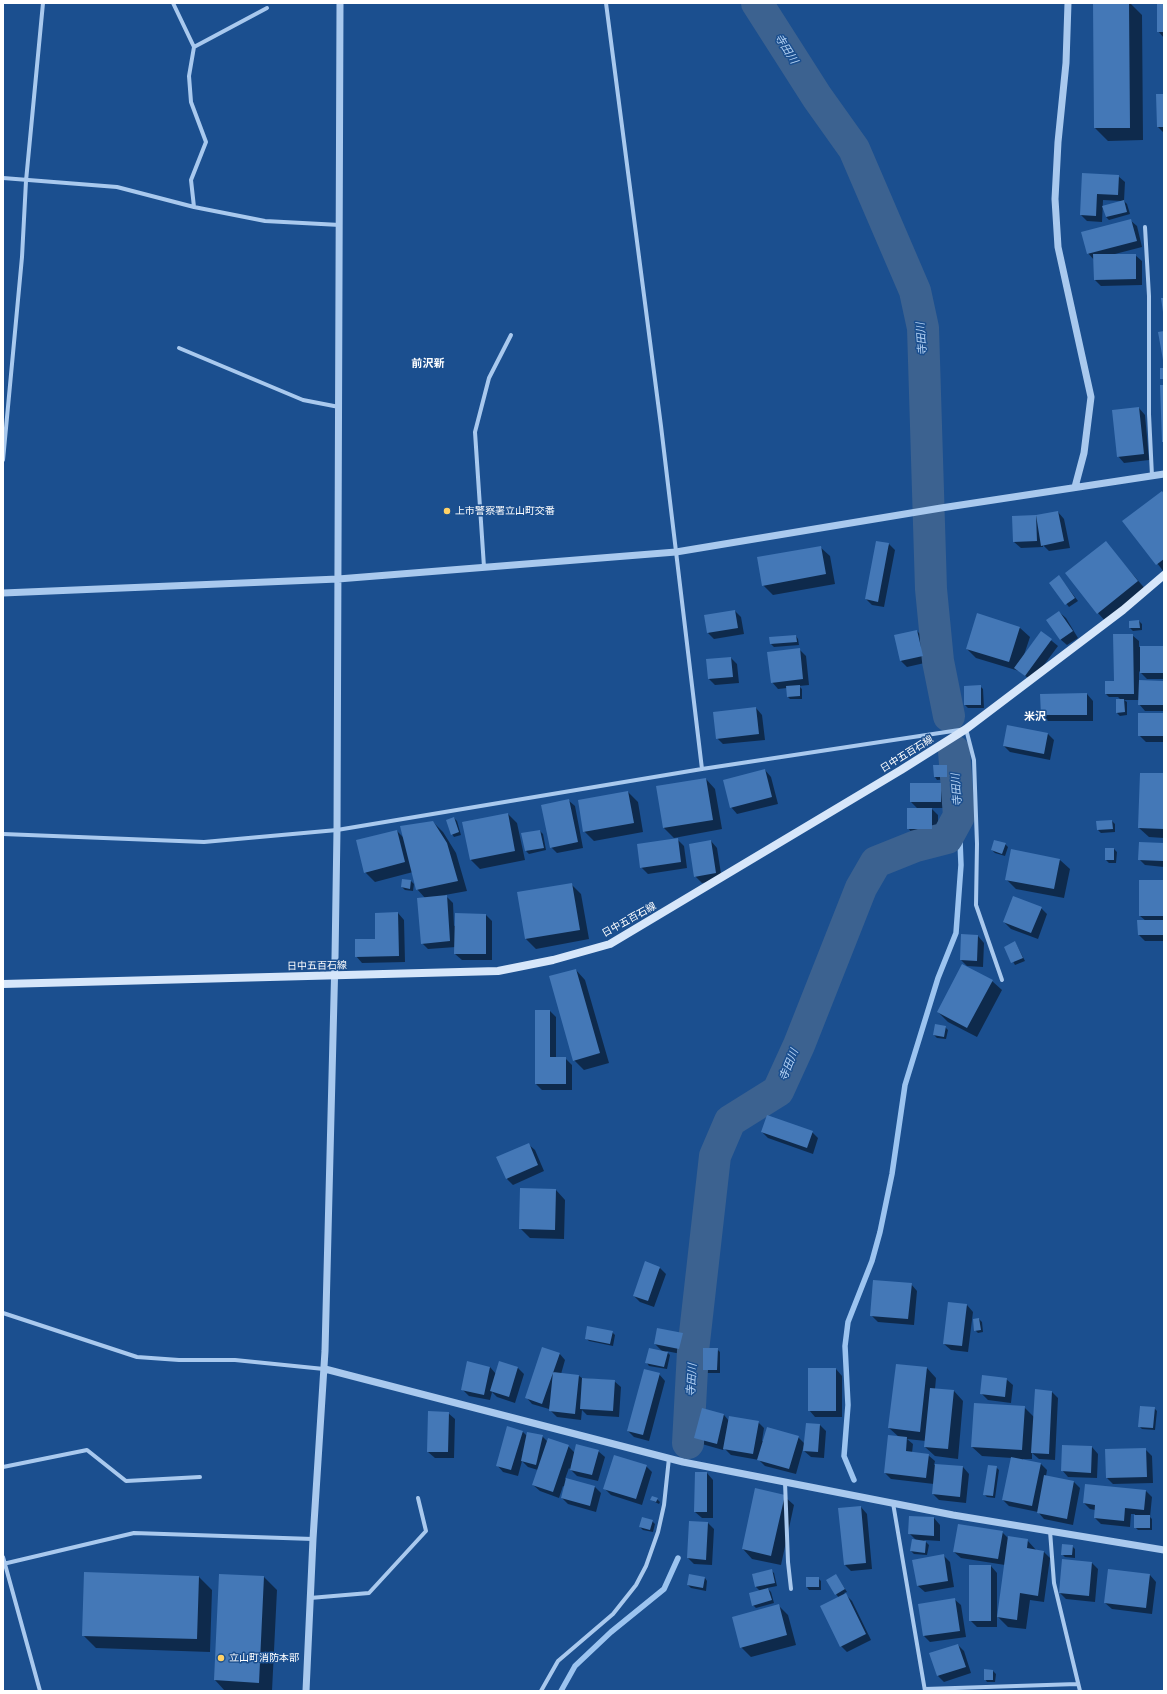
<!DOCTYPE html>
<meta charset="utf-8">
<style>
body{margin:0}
#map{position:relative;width:1167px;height:1694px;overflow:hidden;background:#1b4f8f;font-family:Figtree,sans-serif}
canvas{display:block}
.frame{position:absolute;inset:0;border:4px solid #fff;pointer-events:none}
</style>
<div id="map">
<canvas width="1167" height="1694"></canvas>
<div class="frame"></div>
</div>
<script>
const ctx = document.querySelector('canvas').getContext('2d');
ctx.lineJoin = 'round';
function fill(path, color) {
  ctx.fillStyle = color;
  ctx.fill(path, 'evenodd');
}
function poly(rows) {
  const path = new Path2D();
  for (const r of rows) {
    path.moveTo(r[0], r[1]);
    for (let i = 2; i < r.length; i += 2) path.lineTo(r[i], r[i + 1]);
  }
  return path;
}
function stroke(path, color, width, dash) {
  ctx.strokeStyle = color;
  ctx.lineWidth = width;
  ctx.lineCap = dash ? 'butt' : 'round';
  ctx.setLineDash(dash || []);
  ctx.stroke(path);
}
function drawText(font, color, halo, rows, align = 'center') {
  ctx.font = font + ' Figtree,"Noto Sans JP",sans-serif';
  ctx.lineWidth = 3;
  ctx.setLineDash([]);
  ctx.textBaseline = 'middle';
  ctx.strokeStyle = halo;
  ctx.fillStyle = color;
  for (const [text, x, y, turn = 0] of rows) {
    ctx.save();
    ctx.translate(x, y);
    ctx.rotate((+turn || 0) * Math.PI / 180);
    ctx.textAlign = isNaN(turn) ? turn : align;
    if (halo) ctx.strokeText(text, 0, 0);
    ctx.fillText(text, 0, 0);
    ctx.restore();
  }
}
fill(poly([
 [1094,3,1130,3,1142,15,1143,140,1108,141,1095,128],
 [1158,3,1164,3,1164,38,1158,31],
 [1164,95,1164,133,1158,127],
 [1083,174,1118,176,1125,182,1124,201,1127,204,1130,214,1109,220,1106,217,1122,201,1103,200,1102,222,1087,221,1081,215],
 [1130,220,1137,226,1142,247,1115,254,1135,255,1142,261,1142,285,1101,286,1095,280,1094,260,1088,253],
 [1139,408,1145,415,1149,460,1124,463,1118,456],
 [1164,495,1164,572,1124,521],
 [1058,512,1064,519,1070,548,1049,551,1043,545,1043,547,1021,548,1014,542,1036,516],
 [1105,542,1147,591,1107,623,1098,613],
 [889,544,895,550,884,607,872,605,866,599],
 [820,547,830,556,835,584,773,595,763,585],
 [1061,579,1078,601,1069,607,1050,583],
 [735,611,741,617,744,634,714,639,708,633],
 [1059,612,1066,618,1078,638,1067,645,1060,639],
 [977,615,1020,628,1030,637,1024,655,1041,632,1058,646,1032,681,1019,671,976,658,967,649],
 [1139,621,1142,624,1142,630,1133,631,1130,628],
 [917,631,924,638,929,662,907,667,901,661],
 [1132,635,1139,641,1139,647,1162,647,1164,649,1164,679,1147,679,1139,671,1139,681,1164,682,1164,711,1145,711,1139,704,1139,700,1124,700,1127,702,1127,715,1120,716,1117,713,1121,700,1118,697,1109,697,1106,694,1114,682],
 [796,636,798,639,799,645,774,647,771,644],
 [799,649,806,656,809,685,799,686,802,689,802,699,790,699,788,697,787,688,778,689,772,682],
 [731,658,737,664,739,683,715,685,709,679],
 [980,686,983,689,984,708,968,708,965,705],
 [1087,694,1093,701,1093,721,1048,721,1042,715,1041,695],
 [756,708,762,715,765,740,723,744,717,738],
 [1164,714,1164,742,1146,742,1139,735],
 [1048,734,1054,740,1050,760,1010,752,1004,746],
 [946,766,949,769,950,779,937,780,935,777],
 [765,770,771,777,778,804,737,814,731,807],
 [1164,774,1164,838,1149,837,1139,828],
 [706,779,715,789,722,829,674,838,664,828,657,787],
 [911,784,941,784,947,790,947,808,931,808,938,815,938,835,914,835,908,828,918,809,911,802],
 [628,792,638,802,643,832,594,841,584,831],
 [568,800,575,806,583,848,557,853,551,847],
 [508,814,517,823,525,860,480,869,470,859],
 [454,818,457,821,461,835,454,837,452,834],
 [1112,821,1115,824,1115,832,1101,833,1098,830],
 [433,822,443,832,456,853,467,891,445,895,453,903,454,926,486,915,492,921,492,960,462,960,455,954,456,947,428,949,422,943,425,898,417,889,413,872,375,882,365,872,397,831,404,838],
 [540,831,543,834,546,850,529,854,526,851],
 [677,839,684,846,687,868,648,874,641,867],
 [711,841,717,848,722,880,702,883,695,876],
 [1140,843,1164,844,1164,867,1145,865,1139,859],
 [1005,844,1008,847,1005,856,995,853,992,850],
 [1114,849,1117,852,1116,863,1109,863,1106,860],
 [1060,860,1070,869,1064,898,1016,889,1006,879],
 [403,880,411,881,414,884,413,891,405,890,402,887],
 [1164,881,1164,941,1145,941,1139,935,1146,921,1140,916],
 [571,884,581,894,589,939,536,949,526,939,518,893],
 [1041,908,1047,914,1038,939,1011,929,1004,922],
 [398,913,404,920,405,962,362,963,356,956,376,940],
 [978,936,984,943,983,967,967,966,961,960],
 [1015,942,1025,961,1015,965,1005,947],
 [576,970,585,980,609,1063,584,1070,574,1060],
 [992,981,1002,990,977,1037,948,1022,938,1012],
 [550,1011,556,1017,556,1058,565,1058,572,1065,572,1090,542,1090,536,1084],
 [945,1027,948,1030,946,1039,937,1038,934,1035],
 [762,1132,812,1132,818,1138,813,1154,768,1138],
 [528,1144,535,1150,544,1171,513,1185,507,1179],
 [556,1190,565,1200,564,1239,530,1238,520,1228],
 [660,1268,666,1274,654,1307,640,1302,634,1296],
 [911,1284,917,1291,914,1325,878,1322,871,1315],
 [967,1305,973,1312,968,1352,951,1350,944,1344],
 [979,1319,982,1322,983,1332,978,1333,975,1330],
 [612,1332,615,1335,613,1346,589,1341,586,1338],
 [682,1334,689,1340,686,1355,666,1351,670,1355,667,1369,649,1366,647,1363,662,1351,655,1344],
 [717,1349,720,1352,720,1373,707,1373,704,1370],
 [559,1353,565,1360,561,1374,579,1376,582,1378,614,1381,621,1387,619,1417,587,1415,582,1410,581,1420,557,1417,550,1410,550,1405,549,1409,532,1404,526,1397],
 [490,1367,496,1374,518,1368,524,1374,515,1403,497,1397,492,1392,490,1400,469,1396,462,1389],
 [927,1368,936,1378,935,1389,954,1391,963,1401,958,1459,935,1456,925,1447,926,1441,907,1439,913,1444,912,1453,928,1455,935,1461,934,1465,963,1467,969,1474,966,1503,939,1500,933,1494,934,1484,891,1479,885,1473,899,1437,889,1428],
 [836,1369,842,1376,842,1417,815,1417,809,1410],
 [659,1374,665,1381,649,1441,634,1437,628,1431],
 [1006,1379,1013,1385,1011,1403,988,1400,981,1393],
 [1036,1390,1052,1392,1058,1398,1055,1460,1039,1459,1032,1453,1032,1459,1023,1459,1023,1460,1041,1464,1047,1470,1046,1476,1074,1482,1080,1488,1073,1525,1044,1519,1038,1512,1009,1506,1003,1500,1012,1458,982,1456,972,1447,1024,1407,1034,1417],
 [1154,1408,1157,1411,1155,1430,1142,1429,1139,1426],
 [702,1410,724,1415,729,1421,758,1422,764,1428,762,1441,764,1441,798,1437,805,1444,820,1425,826,1431,824,1458,811,1457,804,1451,804,1445,796,1474,765,1466,759,1460,731,1455,724,1448,723,1450,702,1444,695,1438],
 [448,1413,455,1419,454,1458,435,1458,428,1452],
 [508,1427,523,1432,527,1436,542,1436,548,1442,568,1446,575,1453,598,1451,605,1457,598,1481,577,1476,569,1468,565,1479,595,1487,601,1493,596,1512,568,1504,562,1498,565,1487,563,1486,559,1498,540,1491,533,1485,538,1470,528,1467,522,1461,518,1476,503,1472,497,1465],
 [1092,1447,1098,1454,1097,1478,1068,1477,1062,1470],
 [1106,1450,1146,1450,1152,1456,1153,1483,1113,1484,1107,1478],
 [646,1466,652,1472,642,1505,611,1495,604,1488],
 [996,1467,999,1470,995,1498,987,1497,984,1494],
 [707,1473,713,1480,713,1518,702,1518,695,1512],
 [1146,1491,1152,1497,1150,1517,1152,1519,1152,1530,1138,1530,1135,1527,1135,1514,1131,1514,1130,1527,1101,1524,1095,1518,1095,1510,1090,1509,1084,1503],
 [784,1496,794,1505,781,1565,752,1559,743,1549],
 [657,1499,660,1502,659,1504,651,1500],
 [861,1507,867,1514,872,1569,851,1571,845,1565],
 [910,1517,934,1518,940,1525,940,1541,924,1540,929,1545,927,1555,914,1554,911,1551,916,1540,909,1533],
 [652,1521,655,1524,653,1532,643,1530,640,1527],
 [708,1523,714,1529,712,1565,694,1564,688,1558],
 [1002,1532,1009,1539,1027,1540,1037,1551,1044,1552,1050,1558,1044,1602,1030,1600,1026,1629,1008,1627,997,1616,997,1627,977,1627,970,1620,991,1566,997,1573,997,1616,998,1616,1005,1565,961,1558,954,1552],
 [1072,1546,1075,1549,1075,1558,1065,1557,1062,1554],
 [943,1555,950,1562,954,1587,925,1592,918,1586,914,1561],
 [1063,1560,1092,1563,1098,1569,1095,1602,1066,1599,1060,1593],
 [771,1570,774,1573,777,1586,767,1588,771,1592,774,1603,756,1608,753,1605,760,1591,756,1587,753,1574],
 [1109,1570,1150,1575,1156,1582,1152,1614,1112,1609,1105,1603],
 [85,1573,199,1577,212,1590,210,1652,96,1648,83,1635],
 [220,1575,264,1577,277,1590,272,1691,225,1691,215,1680],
 [836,1575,847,1592,844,1593,852,1601,871,1640,847,1652,841,1646,839,1598,836,1594],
 [705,1578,707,1581,706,1591,691,1588,688,1585],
 [807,1578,818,1578,821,1581,821,1590,809,1590,807,1587],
 [954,1599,961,1605,966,1637,930,1642,924,1636],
 [778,1605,788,1615,796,1645,751,1657,741,1647],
 [958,1645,964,1651,971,1673,944,1682,938,1676],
 [993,1671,996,1674,995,1682,987,1682,985,1679]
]), '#0007');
stroke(poly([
 [854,1480,844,1456,848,1405,845,1346,848,1322,872,1261,880,1232,892,1174,905,1085,938,978,956,933,961,865,959,816],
 [561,1691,575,1666,611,1632,664,1589,678,1558]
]), '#9cc4f0', 5.5);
stroke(poly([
 [757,3,817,97,854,149,915,291,923,328,931,589,938,661,949,716],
 [688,1443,693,1351,715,1156,730,1121,778,1091,799,1045,861,888,876,862,916,846,947,838,959,816,954,751]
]), '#3c6290', 32);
fill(poly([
 [1093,3,1129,3,1130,128,1094,128],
 [1157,3,1164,3,1164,32,1157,32],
 [1156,94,1164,94,1164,127,1157,127],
 [1082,173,1119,175,1118,195,1097,194,1096,216,1080,215],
 [1124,200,1127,212,1106,217,1102,206],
 [1131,219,1137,241,1087,254,1081,232],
 [1093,254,1136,254,1136,279,1094,280],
 [1161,298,1164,298,1164,312,1163,312],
 [1164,331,1164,360,1163,360,1158,332],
 [1160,368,1164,368,1164,379,1160,379],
 [1160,385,1164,385,1164,442,1162,442],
 [1139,407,1144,454,1117,457,1112,410],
 [1162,491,1164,494,1164,559,1156,565,1122,521],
 [1058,511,1064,541,1041,546,1036,515],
 [1036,515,1037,541,1013,542,1012,516],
 [876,541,889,543,878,602,865,599],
 [1106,541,1138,581,1097,614,1065,573],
 [821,546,826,574,762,586,757,557],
 [1059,575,1075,598,1065,605,1049,583],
 [735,610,738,628,707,633,704,615],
 [1059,611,1073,631,1060,640,1046,620],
 [977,613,1020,627,1009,662,966,649],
 [1139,620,1140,628,1129,628,1129,621],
 [917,630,923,656,900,661,894,635],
 [1041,631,1052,639,1025,676,1014,668],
 [1113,634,1133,634,1134,694,1105,694,1105,681,1114,681],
 [796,635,797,642,770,644,769,637],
 [1140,646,1163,646,1163,673,1140,673],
 [800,648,803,679,771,683,767,652],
 [731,657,733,677,708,679,706,659],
 [1139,680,1164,681,1164,705,1138,705],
 [800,685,800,696,787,697,786,686],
 [981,685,981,705,964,705,964,686],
 [1087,693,1087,715,1041,715,1040,694],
 [1116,699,1124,699,1125,712,1116,713],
 [756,707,759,734,716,739,713,712],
 [1138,713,1164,713,1164,736,1138,736],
 [1007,725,1048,733,1044,754,1003,746],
 [933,765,947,765,947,777,934,777],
 [765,769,772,797,730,808,723,780],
 [1140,773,1164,773,1164,829,1138,828],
 [706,778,713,820,663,828,656,786],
 [910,783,941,783,941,802,910,802],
 [628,791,634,823,583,832,578,800],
 [569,799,578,842,550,848,541,805],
 [907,808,932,808,932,829,907,829],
 [508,813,515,851,470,860,462,822],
 [454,817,459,832,451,835,446,820],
 [1112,820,1113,829,1097,830,1096,821],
 [433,821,447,843,458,881,416,890,400,826],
 [397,830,405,862,364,873,356,840],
 [540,830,544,848,525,851,521,833],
 [678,838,681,862,640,868,637,844],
 [711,840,716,873,694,877,689,844],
 [994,840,1006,843,1002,854,991,850],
 [1139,842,1164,843,1163,861,1138,860],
 [1105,848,1114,848,1114,860,1105,860],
 [1011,849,1060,859,1054,889,1005,880],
 [402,879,411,880,410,889,401,887],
 [1139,880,1164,880,1164,916,1139,916],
 [572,883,580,930,525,939,517,892],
 [447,895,450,941,421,944,417,898],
 [1013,896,1042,907,1031,933,1003,922],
 [398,912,399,956,355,957,355,939,375,939,375,913],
 [455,913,486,914,486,954,454,954],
 [1137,920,1164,920,1164,935,1138,935],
 [961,934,978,935,977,961,960,960],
 [1015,941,1023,958,1011,963,1004,947],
 [962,964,993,980,967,1028,937,1012],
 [576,969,600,1053,573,1061,549,976],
 [535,1010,550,1010,550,1057,566,1057,566,1084,535,1084],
 [935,1024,946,1026,944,1037,933,1035],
 [767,1115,813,1131,807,1148,761,1132],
 [529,1143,538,1165,506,1179,496,1157],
 [520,1188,556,1189,555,1230,519,1229],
 [645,1261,660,1267,648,1301,633,1296],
 [873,1280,912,1283,908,1319,870,1316],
 [948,1302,967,1304,962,1346,943,1344],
 [979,1318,981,1330,974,1331,973,1319],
 [587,1326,613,1331,610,1344,585,1339],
 [657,1328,683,1333,679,1349,654,1344],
 [542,1347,560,1353,542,1404,525,1398],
 [649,1348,668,1352,664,1367,645,1363],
 [703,1348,718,1348,717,1370,703,1370],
 [467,1361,490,1367,484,1395,461,1390],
 [499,1361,518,1367,509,1397,490,1391],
 [896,1364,927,1367,920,1432,888,1428],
 [808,1368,836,1368,836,1411,808,1411],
 [644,1369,660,1373,643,1435,627,1431],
 [553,1372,579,1375,575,1414,549,1411],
 [982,1375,1007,1378,1005,1397,980,1394],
 [582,1378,615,1380,613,1411,580,1409],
 [930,1388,954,1390,948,1449,924,1447],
 [1035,1389,1052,1391,1049,1454,1031,1453],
 [974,1403,1025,1406,1022,1450,971,1447],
 [1140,1406,1155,1407,1153,1428,1138,1427],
 [702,1408,724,1414,717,1444,694,1438],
 [428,1411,449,1412,448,1452,427,1452],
 [729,1416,759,1421,753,1454,723,1449],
 [806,1423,820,1424,818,1452,803,1451],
 [507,1426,523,1431,511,1470,496,1466],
 [767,1427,799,1436,789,1469,757,1460],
 [527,1432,543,1435,536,1465,521,1461],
 [888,1435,907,1437,906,1451,929,1454,926,1478,884,1473],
 [548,1438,569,1445,553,1492,532,1485],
 [576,1444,599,1450,592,1475,570,1470],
 [1062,1445,1092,1446,1091,1473,1061,1471],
 [1146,1448,1147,1477,1106,1478,1105,1449],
 [614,1455,647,1465,636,1499,603,1489],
 [1011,1457,1041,1463,1032,1506,1002,1500],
 [935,1464,963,1466,960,1497,932,1494],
 [988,1465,997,1466,993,1496,983,1495],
 [695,1472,707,1472,707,1512,694,1512],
 [1044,1475,1074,1481,1067,1519,1037,1513],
 [566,1478,595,1486,590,1506,561,1498],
 [1085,1484,1146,1490,1144,1510,1125,1508,1124,1521,1094,1518,1095,1505,1083,1503],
 [755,1488,785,1495,771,1556,742,1549],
 [652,1496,658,1498,656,1502,650,1500],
 [861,1506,866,1563,844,1565,838,1508],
 [1134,1515,1150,1515,1150,1528,1134,1528],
 [909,1516,934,1517,934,1536,908,1534],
 [642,1517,653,1520,650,1530,639,1527],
 [689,1521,708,1522,706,1560,687,1558],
 [958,1524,1003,1531,998,1559,953,1552],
 [1008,1536,1028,1539,1027,1548,1044,1551,1038,1596,1020,1593,1017,1620,997,1617],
 [912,1539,926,1541,925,1553,910,1551],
 [1062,1544,1073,1545,1072,1555,1061,1555],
 [944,1554,948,1581,917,1586,912,1560],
 [1062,1559,1092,1562,1089,1596,1059,1593],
 [969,1565,991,1565,991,1621,969,1621],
 [772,1569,775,1583,755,1587,752,1574],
 [1108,1569,1150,1574,1146,1608,1104,1603],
 [84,1572,199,1576,197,1639,82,1636],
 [219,1574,264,1576,259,1683,214,1680],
 [689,1574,705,1577,703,1588,687,1585],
 [836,1574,845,1589,835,1595,826,1580],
 [806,1577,819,1577,819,1587,806,1587],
 [768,1588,772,1600,752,1606,749,1593],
 [846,1593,866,1634,840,1647,820,1606],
 [955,1598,960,1631,923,1636,918,1604],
 [779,1604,787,1635,740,1648,732,1617],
 [958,1644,966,1667,937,1676,929,1653],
 [984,1669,993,1670,993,1680,984,1680]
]), '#4478b7');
stroke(poly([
 [173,3,194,47,267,8],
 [606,3,661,426,702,769],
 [194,47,189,76,191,102,206,142,191,180,194,207],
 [3,178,117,187,194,207,265,221,340,225],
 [1145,227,1149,296,1149,414,1152,476],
 [179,348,303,400,339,407],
 [3,460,22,257,26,181,43,3],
 [484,567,475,432,489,378,511,335],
 [3,834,204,842,337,830,702,769,966,729,974,760,977,844,976,905,1002,980],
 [3,1313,137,1357,179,1360,235,1360,324,1369],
 [3,1467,87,1450,126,1481,200,1477],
 [785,1482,788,1562,791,1589],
 [893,1503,925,1691],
 [1050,1531,1054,1583,1080,1691],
 [3,1557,40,1691],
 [3,1564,134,1533,313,1539],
 [310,1598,369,1593,426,1531,418,1498],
 [925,1689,1077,1684],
 [541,1691,558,1661,613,1614,636,1585,646,1566,658,1532,664,1505,669,1458]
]), '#a9c9ee', 4);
stroke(poly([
 [1068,3,1066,63,1058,142,1055,199,1058,247,1091,397,1084,453,1075,487],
 [3,593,338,579,676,552,941,508,1164,474],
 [325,1369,683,1462,953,1515,1164,1550],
 [306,1691,313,1539,325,1351,335,958,337,830,340,3]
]), '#a9c9ee', 7);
stroke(poly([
 [3,984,498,971,553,960,610,944,901,770,966,729,1123,610,1164,575]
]), '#d6e6fa', 8);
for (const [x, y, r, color] of [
 [447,511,4,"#ffd166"],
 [221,1658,4,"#ffd166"]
]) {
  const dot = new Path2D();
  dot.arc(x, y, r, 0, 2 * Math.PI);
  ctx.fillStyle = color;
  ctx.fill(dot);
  stroke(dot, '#1b4f8f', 1.5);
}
drawText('10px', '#fff', '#1b4f8f', [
 ["上市警察署立山町交番",455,511],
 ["立山町消防本部",229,1658]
], 'left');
drawText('10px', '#fff', '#1b4f8f', [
 ["日中五百石線",907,754,-32],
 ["日中五百石線",629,920,-29],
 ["日中五百石線",317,966,-1]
]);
drawText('italic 11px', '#b5d3f5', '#1b4f8f', [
 ["寺田川",786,49,58],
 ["寺田川",922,339,-94],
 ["寺田川",957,790,-94],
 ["寺田川",789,1065,-68],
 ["寺田川",692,1380,-87]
]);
drawText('bold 11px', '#fff', '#1b4f8f', [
 ["前沢新",428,364],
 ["米沢",1035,717]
]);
</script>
